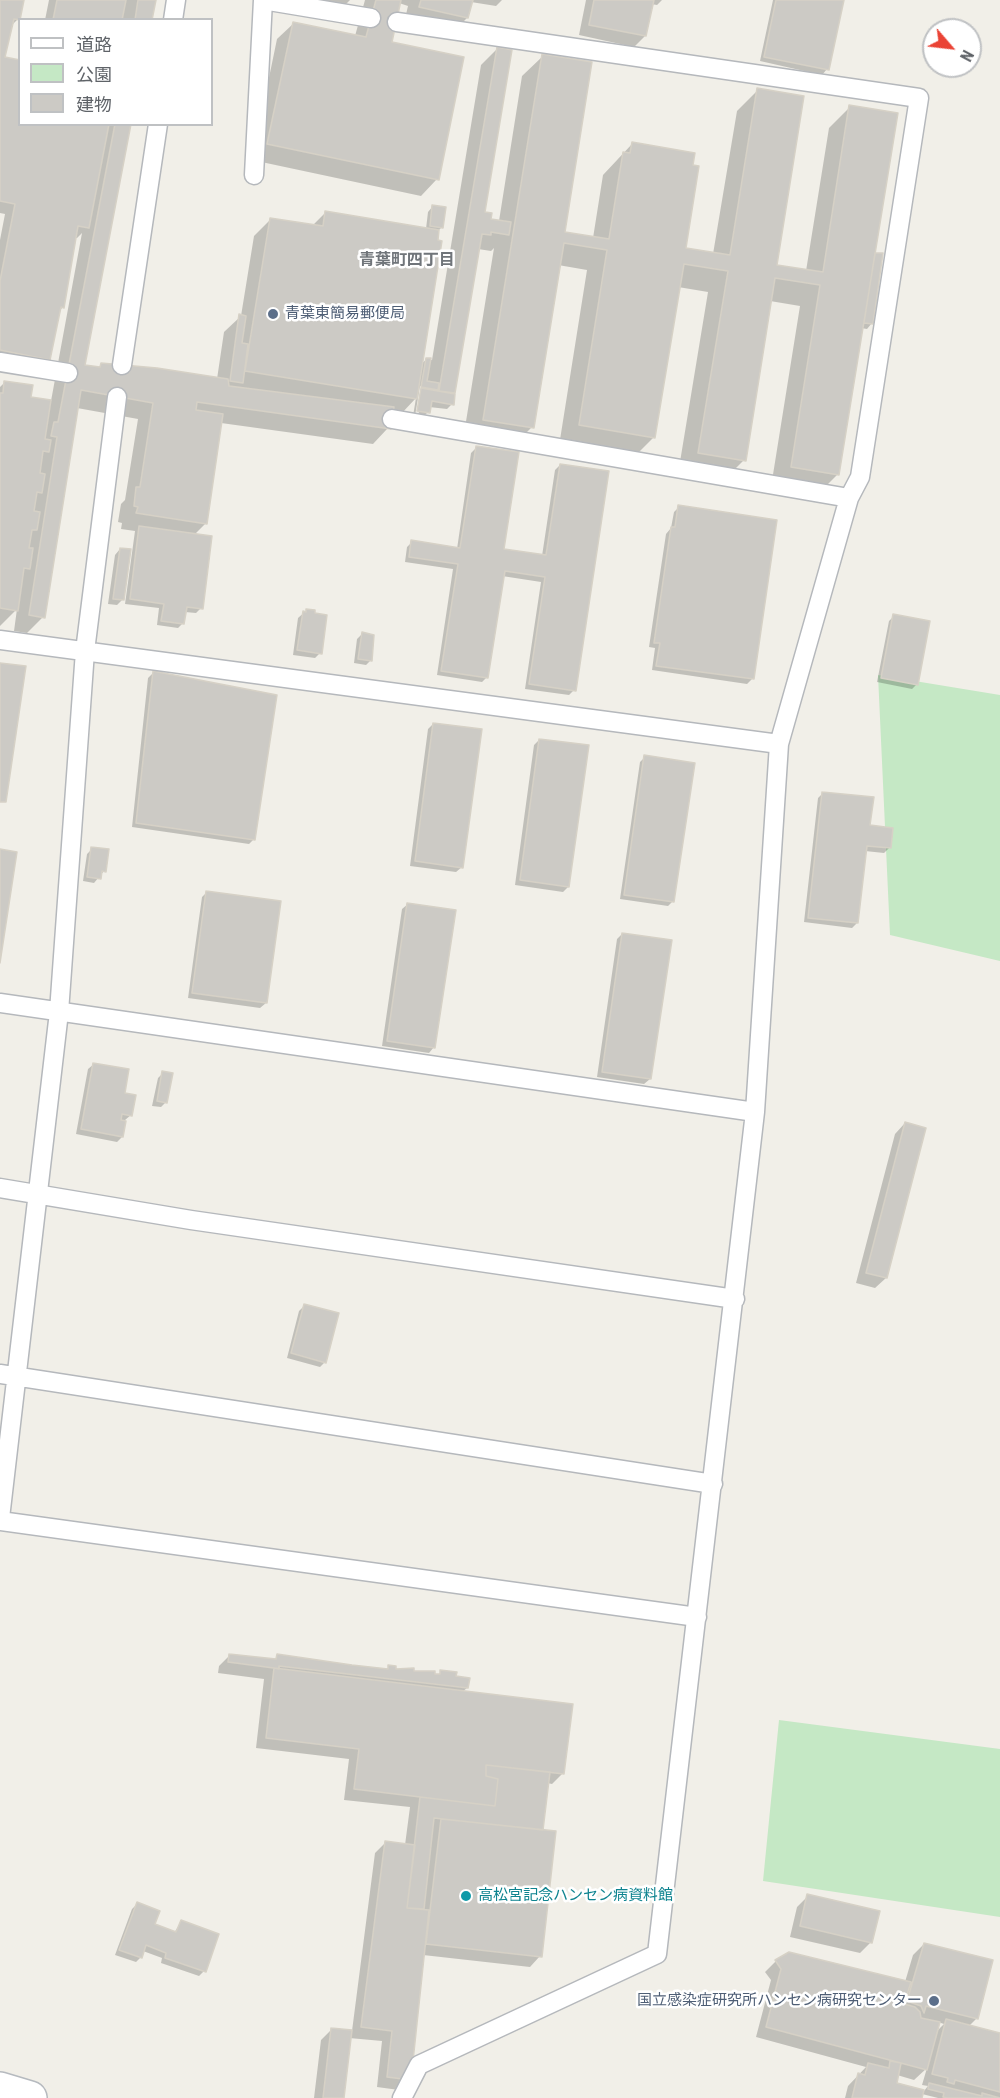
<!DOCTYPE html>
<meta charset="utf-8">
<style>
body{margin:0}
#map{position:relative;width:1000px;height:2098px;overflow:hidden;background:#f1efe8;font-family:"Roboto Condensed","Noto Sans JP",sans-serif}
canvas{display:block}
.legend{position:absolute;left:18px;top:18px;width:195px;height:108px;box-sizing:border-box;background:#fff;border:2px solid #bfc1c3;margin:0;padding:8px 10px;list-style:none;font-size:18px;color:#5f6368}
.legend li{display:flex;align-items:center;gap:12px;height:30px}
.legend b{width:30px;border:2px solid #bfc1c3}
.north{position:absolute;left:922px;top:18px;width:60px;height:60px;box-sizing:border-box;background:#fff;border:2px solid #bfc1c3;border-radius:50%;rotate:118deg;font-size:16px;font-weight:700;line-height:24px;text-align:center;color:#5f6368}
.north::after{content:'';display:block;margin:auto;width:21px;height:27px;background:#ea4335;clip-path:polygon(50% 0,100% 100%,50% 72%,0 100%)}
</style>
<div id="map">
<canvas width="1000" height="2098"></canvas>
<ul class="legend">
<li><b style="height:8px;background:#fff"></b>道路</li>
<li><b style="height:16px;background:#c5e8c5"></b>公園</li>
<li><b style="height:16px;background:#cccac5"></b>建物</li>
</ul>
<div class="north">N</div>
</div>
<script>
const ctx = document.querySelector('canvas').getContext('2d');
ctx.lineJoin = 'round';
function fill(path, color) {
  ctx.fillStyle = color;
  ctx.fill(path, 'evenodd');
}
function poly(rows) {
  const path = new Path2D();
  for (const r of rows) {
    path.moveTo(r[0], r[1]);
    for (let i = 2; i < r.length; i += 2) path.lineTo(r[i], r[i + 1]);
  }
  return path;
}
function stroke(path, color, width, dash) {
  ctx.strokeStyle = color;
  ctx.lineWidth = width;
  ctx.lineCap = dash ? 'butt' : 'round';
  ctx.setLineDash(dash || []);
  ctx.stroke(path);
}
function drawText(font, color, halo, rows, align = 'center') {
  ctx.font = font + ' "Roboto Condensed","Noto Sans JP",sans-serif';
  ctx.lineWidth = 5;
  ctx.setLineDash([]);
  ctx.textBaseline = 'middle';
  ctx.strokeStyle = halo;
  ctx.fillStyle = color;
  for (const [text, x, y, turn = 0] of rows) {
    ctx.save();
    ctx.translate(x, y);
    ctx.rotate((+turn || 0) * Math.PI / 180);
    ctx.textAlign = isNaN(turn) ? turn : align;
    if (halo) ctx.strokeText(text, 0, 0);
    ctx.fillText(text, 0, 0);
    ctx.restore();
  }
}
fill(poly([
 [878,675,1000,695,1000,961,890,935],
 [779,1720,1000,1749,1000,1917,763,1881]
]), '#c5e8c5');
fill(poly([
 [0,0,22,0,18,19,10,27,3,59,20,124,130,124,84,367,98,368,101,365,217,379,224,332,241,316,254,236,270,220,312,226,325,213,426,229,428,212,433,206,442,227,438,231,421,364,427,359,432,360,481,65,497,49,483,214,489,220,499,221,522,76,543,56,563,233,593,238,603,175,632,144,684,249,713,254,737,111,758,90,775,266,806,271,829,128,850,107,873,254,872,323,867,329,861,328,838,474,817,495,771,487,800,306,770,301,744,460,723,481,678,474,708,292,678,287,654,437,633,458,559,446,587,270,558,265,532,427,511,448,463,440,494,248,491,251,478,249,454,393,451,395,452,404,447,409,429,407,428,412,423,417,418,417,423,386,420,386,415,416,413,416,416,398,373,444,221,423,206,523,194,535,201,608,196,613,185,612,183,623,178,628,157,625,159,608,125,604,135,531,121,529,122,523,118,522,121,504,125,500,138,419,77,408,43,617,27,633,14,631,17,609,0,626,0,387,5,382,30,399,51,401,82,233,77,238,74,238,63,307,58,312,49,359,38,370,0,362,0,240,5,214,0,213],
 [49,0,154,0,150,20,45,20],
 [278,0,350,0,338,12],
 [365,0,502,0,496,6,471,2,467,18,451,34,404,23,408,6,399,3,390,43,437,179,421,196,252,160,277,39,294,23,355,36],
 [586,0,662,0,657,5,651,4,645,36,634,47,579,35],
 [773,0,842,0,827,69,822,75,760,61],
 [476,448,503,550,542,556,555,470,560,465,574,690,569,695,525,689,541,582,502,576,487,677,482,682,437,675,453,569,405,562,407,547,412,542,457,549,471,453],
 [679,507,752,679,747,684,652,670,655,648,649,647,666,534,671,528,674,512],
 [120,549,122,600,117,605,108,604,115,555],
 [307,610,320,653,315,658,293,655,298,618],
 [894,616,917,684,912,689,877,682,889,621],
 [362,634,371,660,366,665,354,663,357,639],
 [153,673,254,839,249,844,132,827,148,678],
 [433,724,462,867,456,872,410,866,428,729],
 [539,740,568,887,563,892,515,885,534,745],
 [645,757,673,901,668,906,620,899,640,762],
 [823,793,868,827,889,848,884,853,865,851,857,923,852,928,804,922,818,798],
 [92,849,104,871,94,883,83,881,87,854],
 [207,892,266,1003,260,1008,188,998,202,897],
 [408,904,434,1047,429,1053,382,1046,402,909],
 [622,934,650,1079,644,1084,597,1077,617,939],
 [94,1064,123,1094,131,1115,125,1120,122,1137,117,1142,76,1134,88,1069],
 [163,1073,166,1102,161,1107,152,1106,158,1078],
 [905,1123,886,1278,875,1288,856,1283,895,1134],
 [304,1306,325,1362,320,1367,287,1358,299,1311],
 [230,1655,273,1661,278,1656,386,1670,389,1667,394,1671,438,1675,441,1672,455,1678,467,1688,462,1692,563,1773,552,1784,547,1783,541,1831,540,1956,530,1967,423,1955,410,2079,399,2090,377,2087,382,2041,349,2038,343,2098,314,2098,321,2040,332,2029,352,2031,375,1853,386,1842,405,1845,410,1807,344,1800,349,1759,256,1748,264,1679,218,1673,219,1666],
 [808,1896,871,1942,860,1953,790,1937,797,1907],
 [137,1904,153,1925,174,1933,181,1922,204,1971,199,1976,161,1963,162,1958,143,1951,141,1957,136,1962,115,1955,132,1909],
 [924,1944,977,2018,968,2027,1000,2035,1000,2098,938,2098,922,2094,921,2098,845,2098,848,2086,866,2067,756,2037,771,1980,765,1972,776,1961,905,1982,913,1955],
 [938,2022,944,2024,936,2032],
 [927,2068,922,2085,928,2086,924,2091,895,2085,897,2075,914,2080]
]), '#0003');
const building = poly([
 [0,0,24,0,20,20,14,19,5,57,20,60,20,124,109,124,89,228,78,226,64,308,61,307,50,360,0,350,0,281,15,204,0,201,0,0],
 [57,0,126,0,122,20,53,20,57,0],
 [138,0,156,0,152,20,135,20,138,0],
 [376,0,401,0,392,42,464,57,439,180,267,144,293,22,366,37,376,0],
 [421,0,473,0,468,18,419,7,421,0],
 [594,0,654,0,646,36,589,25,594,0],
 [776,0,844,0,829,70,764,57,776,0],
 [497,47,512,50,485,212,492,213,491,219,511,222,509,235,491,232,491,235,482,234,455,393,439,391,497,47],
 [542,54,592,62,565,232,609,239,623,152,630,153,632,142,695,153,693,165,699,166,686,248,730,255,757,88,804,96,777,265,823,272,849,105,898,113,839,475,791,467,820,285,775,278,746,461,698,453,728,271,684,264,655,438,579,425,607,250,564,243,534,428,483,420,542,54],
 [115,124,131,124,85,365,100,367,101,363,157,368,228,379,229,386,394,407,392,419,391,429,197,402,196,410,223,414,207,524,136,513,138,507,134,506,136,487,140,487,153,403,81,390,45,618,29,615,57,437,51,436,54,422,58,422,115,124],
 [432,205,446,207,443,228,430,226,432,205],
 [325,211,439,230,438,240,442,241,417,399,245,371,270,218,323,226,325,211],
 [875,253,883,253,873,324,864,323,875,253],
 [239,314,246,316,242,343,248,344,243,383,230,381,239,314],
 [426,358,431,358,427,381,439,383,438,390,421,387,426,358],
 [4,381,33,385,31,397,51,400,45,439,51,440,49,452,43,451,40,473,45,474,42,493,37,492,34,511,40,512,37,530,32,530,29,548,33,548,30,569,24,568,18,611,0,608,0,393,3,393,4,381],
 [421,388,455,394,454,405,432,401,430,413,417,411,421,388],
 [476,446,519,452,504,549,546,555,560,464,609,471,576,691,529,684,545,577,505,571,488,678,441,671,458,564,409,557,411,540,460,548,476,446],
 [678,505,777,520,754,679,656,666,660,643,654,643,671,527,675,527,678,505],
 [139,526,212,536,203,609,187,607,184,624,161,621,164,604,130,599,139,526],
 [120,548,131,549,124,600,113,599,120,548],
 [306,609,315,610,315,613,327,615,322,654,297,650,303,611,306,612,306,609],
 [893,614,930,621,918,685,881,678,893,614],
 [362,632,374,635,372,661,358,659,362,632],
 [0,663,26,666,6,802,0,802,0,663],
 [153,671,277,695,255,840,136,823,153,671],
 [433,723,482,729,463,868,415,861,433,723],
 [539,739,589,745,569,887,520,880,539,739],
 [644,755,695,763,674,902,624,895,644,755],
 [822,792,874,797,870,825,893,828,891,848,867,846,858,923,808,918,822,792],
 [91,847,109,849,106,872,102,871,101,879,87,877,91,847],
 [0,849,17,852,0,963,0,849],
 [206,891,281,901,267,1003,192,993,206,891],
 [407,903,456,910,435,1048,387,1041,407,903],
 [622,933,672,940,651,1079,602,1072,622,933],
 [93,1063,129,1069,125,1093,136,1095,132,1116,122,1114,121,1120,126,1121,123,1137,81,1129,93,1063],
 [162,1071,173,1073,167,1103,157,1101,162,1071],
 [905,1122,926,1128,887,1278,866,1273,905,1122],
 [304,1304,339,1313,326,1363,291,1353,304,1304],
 [229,1654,276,1659,277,1654,352,1665,388,1669,388,1665,396,1666,396,1669,414,1668,414,1671,435,1671,435,1674,440,1674,440,1670,457,1672,456,1676,470,1678,468,1688,279,1666,279,1669,274,1668,228,1662,229,1654],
 [274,1668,573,1704,564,1774,486,1765,486,1776,498,1779,495,1806,354,1789,359,1749,266,1738,274,1668],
 [486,1765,550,1772,543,1830,434,1818,424,1909,407,1908,420,1797,495,1806,498,1779,486,1776,486,1765],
 [441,1819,556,1831,542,1957,426,1944,441,1819],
 [385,1841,415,1845,407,1908,429,1910,411,2080,387,2077,392,2031,361,2027,385,1841],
 [807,1894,880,1911,872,1943,800,1926,807,1894],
 [137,1902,160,1911,155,1924,176,1932,181,1920,219,1934,206,1972,165,1958,166,1953,146,1945,142,1958,119,1950,137,1902],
 [924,1943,993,1960,978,2019,926,2006,924,2013,921,2006,907,2001,924,1943],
 [789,1952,911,1982,904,2004,915,2007,920,2012,921,2018,940,2022,927,2070,766,2027,781,1969,775,1960,789,1952],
 [946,2019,1000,2033,1000,2092,955,2080,954,2084,947,2082,948,2078,932,2074,946,2019],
 [331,2028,352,2030,344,2098,323,2098,331,2028],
 [890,2061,901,2063,897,2083,924,2090,922,2098,852,2098,858,2073,865,2075,868,2063,889,2068,890,2061],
 [929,2083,982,2096,982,2093,1000,2098,947,2098,943,2097,944,2093,928,2089,929,2083]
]);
fill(building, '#cccac5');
stroke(building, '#d6d1c6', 1.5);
const service = poly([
 [263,0,371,18],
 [173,20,176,0],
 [397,22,919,98,860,477,849,498,779,744,755,1112,657,1954,419,2065,402,2098],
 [254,175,263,0],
 [0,362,68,373],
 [122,365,158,124],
 [392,419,849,498],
 [0,640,779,744],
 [0,1003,755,1112],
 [0,1188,191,1220,735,1299],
 [0,1374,713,1484],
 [0,1518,59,1012,85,651,117,397],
 [0,1521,697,1617]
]);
const secondary = poly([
 [0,2089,30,2098]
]);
stroke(service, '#b5b8bc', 21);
stroke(secondary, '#b6babf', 36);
stroke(service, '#fff', 18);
stroke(secondary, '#fff', 33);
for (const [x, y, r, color] of [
 [273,314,6,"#5c6f8a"],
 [466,1896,6,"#0f9aa8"],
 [934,2001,6,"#5c6f8a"]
]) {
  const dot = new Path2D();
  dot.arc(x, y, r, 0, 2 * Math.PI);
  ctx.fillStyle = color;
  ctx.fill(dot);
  stroke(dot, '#fff', 2);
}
drawText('15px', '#4e5e75', '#fff', [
 ["青葉東簡易郵便局",285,314],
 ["国立感染症研究所ハンセン病研究センター",922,2001,"right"]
], 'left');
drawText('15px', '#0d838f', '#fff', [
 ["高松宮記念ハンセン病資料館",478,1896]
], 'left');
drawText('bold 16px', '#70757a', '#fff', [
 ["青葉町四丁目",407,261]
]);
</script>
